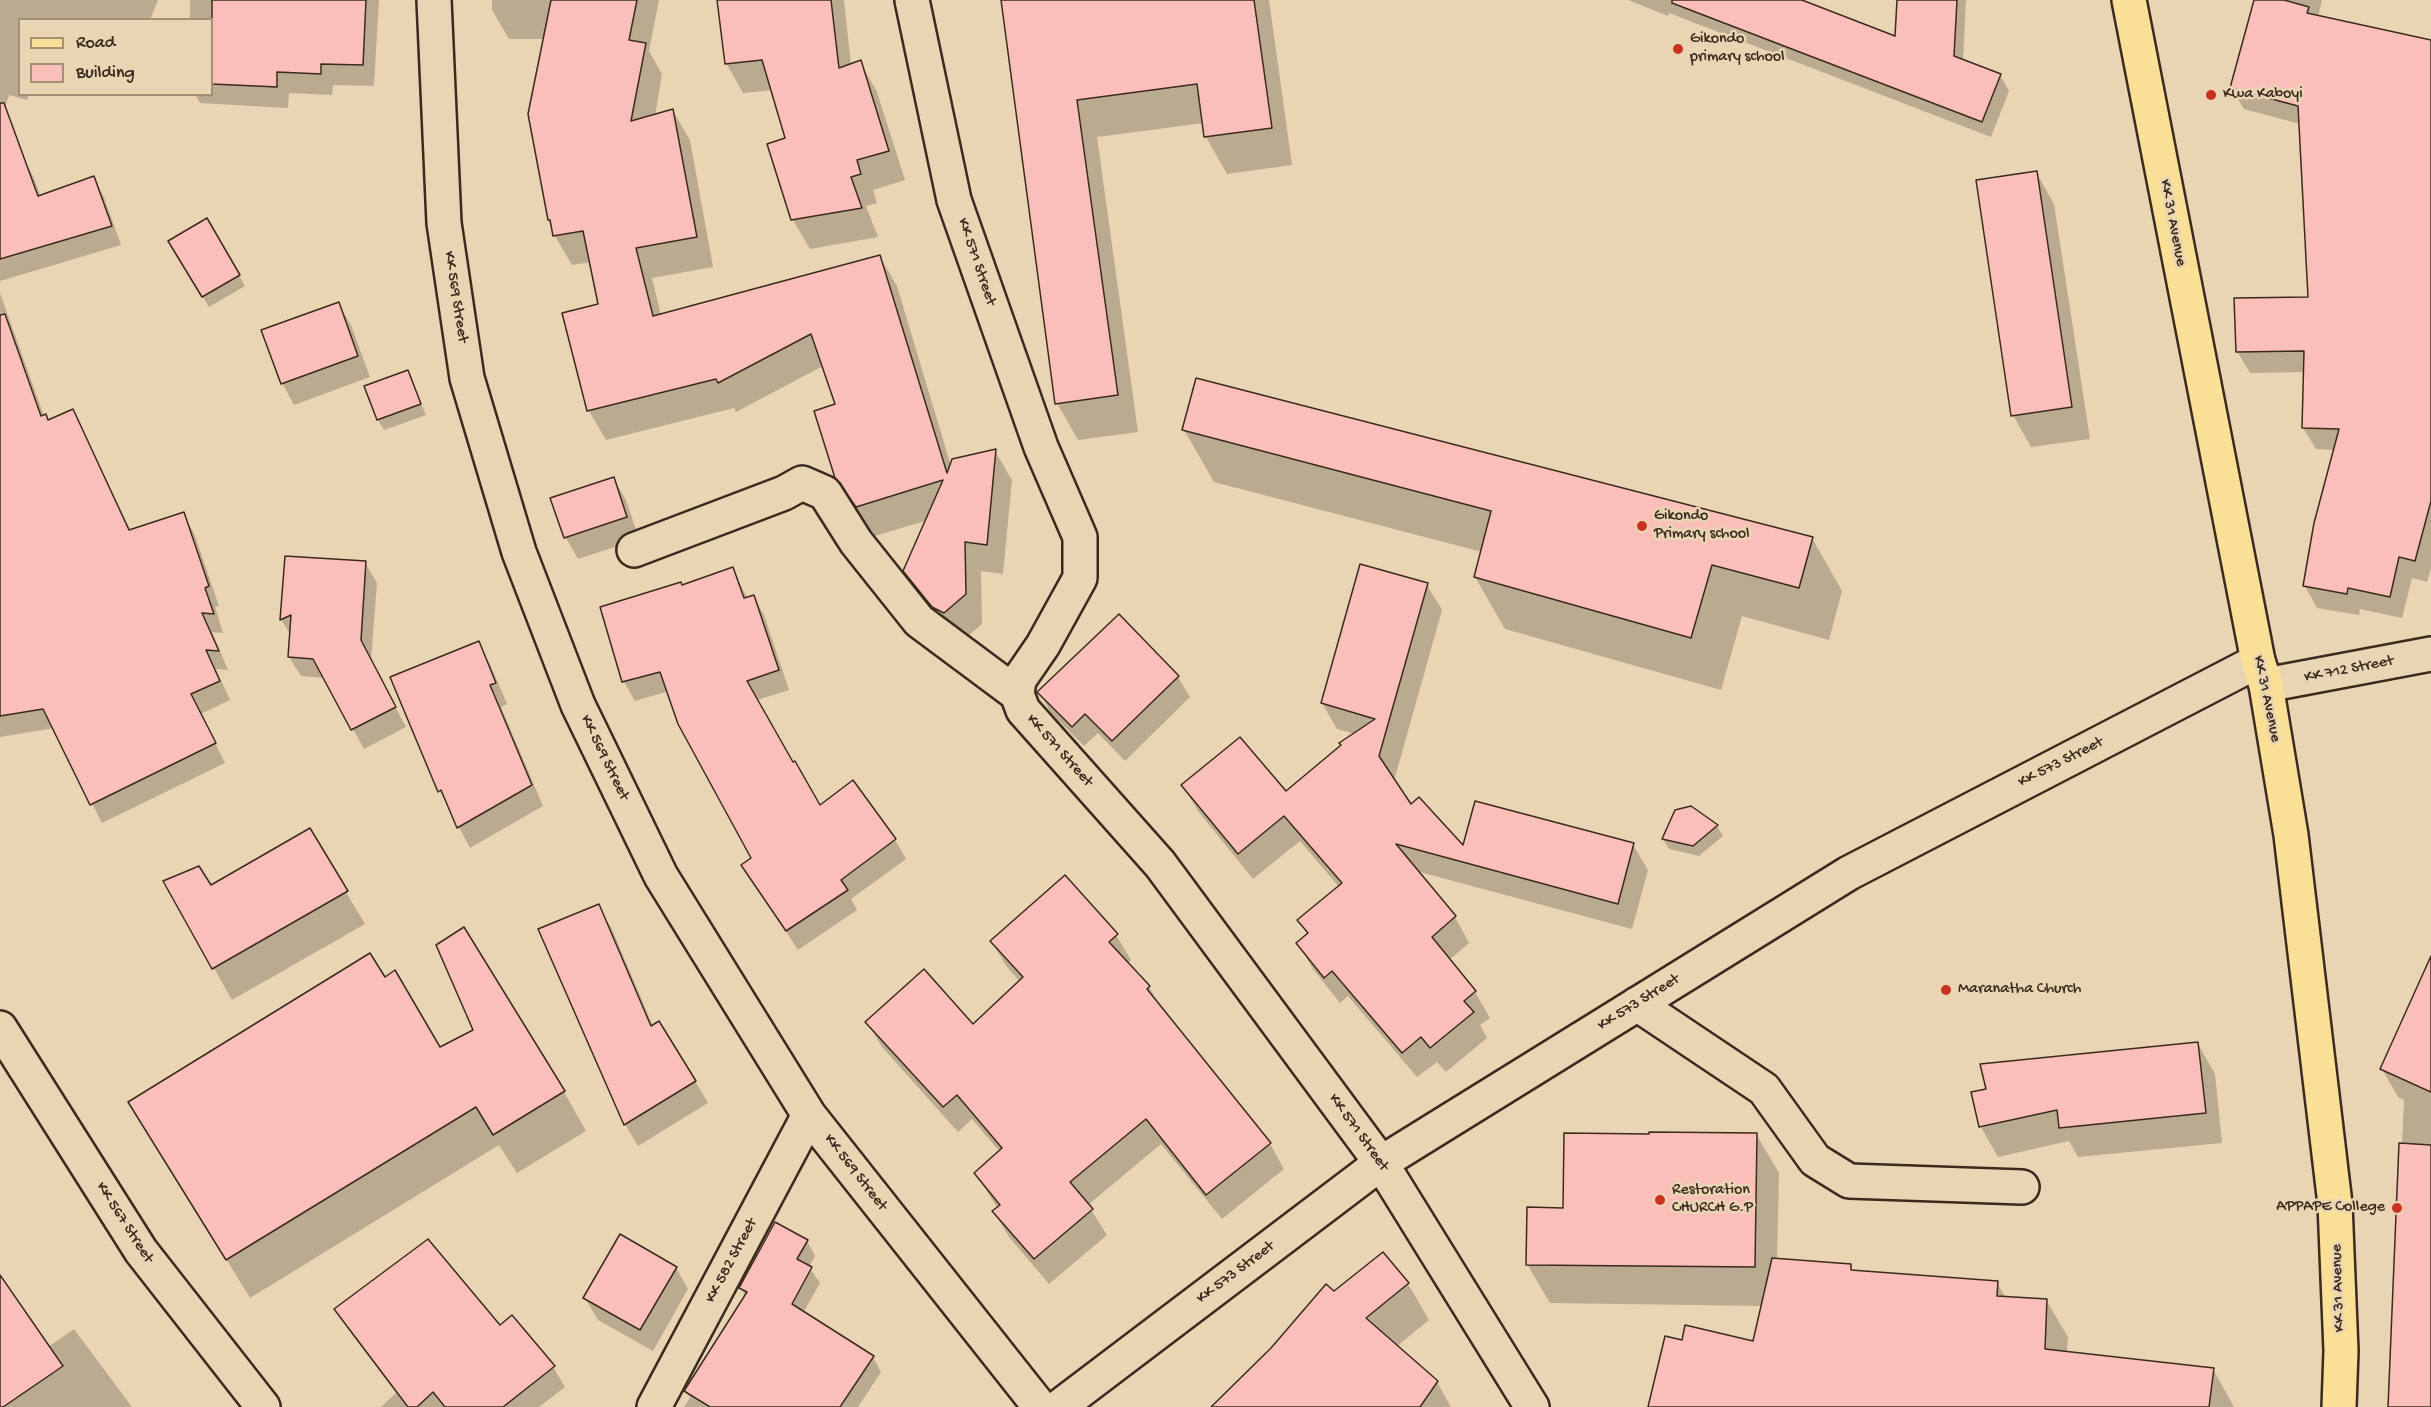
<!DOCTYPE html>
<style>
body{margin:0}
#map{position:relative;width:2431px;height:1407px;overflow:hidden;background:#e9d5b3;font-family:"Gochi Hand",sans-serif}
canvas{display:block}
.legend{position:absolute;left:18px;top:18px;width:195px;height:78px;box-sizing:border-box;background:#e9d5b3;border:2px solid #a39177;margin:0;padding:8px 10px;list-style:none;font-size:18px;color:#3b2a1e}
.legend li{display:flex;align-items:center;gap:12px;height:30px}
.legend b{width:30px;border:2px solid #a39177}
</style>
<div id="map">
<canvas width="2431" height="1407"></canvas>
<ul class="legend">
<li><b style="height:8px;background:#fadf96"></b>Road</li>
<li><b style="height:16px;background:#fbbfb9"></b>Building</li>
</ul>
</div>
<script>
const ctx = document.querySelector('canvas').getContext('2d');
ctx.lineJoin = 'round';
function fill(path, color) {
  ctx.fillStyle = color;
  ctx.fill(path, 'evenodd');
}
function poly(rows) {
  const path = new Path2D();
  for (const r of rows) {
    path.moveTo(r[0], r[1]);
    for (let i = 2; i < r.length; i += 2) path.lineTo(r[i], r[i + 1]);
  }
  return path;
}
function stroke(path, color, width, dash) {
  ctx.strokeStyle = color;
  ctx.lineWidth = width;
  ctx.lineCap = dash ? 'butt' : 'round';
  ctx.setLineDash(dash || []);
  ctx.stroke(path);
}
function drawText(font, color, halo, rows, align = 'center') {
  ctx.font = font + ' "Gochi Hand",sans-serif';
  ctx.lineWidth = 5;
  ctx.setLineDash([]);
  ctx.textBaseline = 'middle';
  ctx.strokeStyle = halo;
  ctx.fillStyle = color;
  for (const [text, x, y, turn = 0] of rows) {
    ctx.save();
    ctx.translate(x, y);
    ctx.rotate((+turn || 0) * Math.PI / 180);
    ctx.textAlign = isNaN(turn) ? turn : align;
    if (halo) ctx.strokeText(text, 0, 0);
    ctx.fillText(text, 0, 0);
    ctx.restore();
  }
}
fill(poly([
 [0,0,158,0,150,20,20,20,20,94,29,94,27,100,9,95,0,123],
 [190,0,379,0,374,86,333,85,332,95,289,93,288,108,200,103,195,94,212,94,212,20,190,20],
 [492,0,659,0,649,51,662,74,655,116,673,111,690,140,713,267,652,278,661,315,880,257,897,286,951,466,995,451,1012,480,1003,574,981,571,982,624,961,642,922,601,905,571,928,520,875,536,837,478,837,405,823,366,736,412,734,408,606,440,589,411,564,314,600,305,591,262,572,265,555,236,549,220,544,39,509,39,492,10],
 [719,0,844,0,851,65,860,62,877,92,905,180,873,190,877,203,866,206,878,237,810,249,793,220,787,139,773,90,743,93,726,63],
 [1002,0,1269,0,1292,165,1227,174,1206,137,1204,123,1097,137,1138,432,1078,440,1057,403],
 [1628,0,1797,0,1897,38,1899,0,1966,0,1963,61,2000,75,2009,91,1991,137,1669,13,1668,16],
 [2256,0,2322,0,2318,17,2431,90,2431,568,2427,582,2412,578,2402,618,2360,609,2359,615,2317,608,2305,586,2335,450,2316,449,2303,428,2305,372,2250,373,2237,351,2309,299,2300,124,2244,109,2231,88],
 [22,157,33,176,41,197,93,178,104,197,121,245,0,281,0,165],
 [2036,172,2054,204,2090,439,2031,447,2013,415],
 [207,220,245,286,209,307,170,242],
 [0,293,44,416,48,421,73,411,131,531,183,514,194,533,219,606,215,607,223,633,212,632,228,670,216,669,230,700,201,714,225,763,102,823,54,728,0,737],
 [338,303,351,325,370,377,294,405,282,383],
 [407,371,426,415,384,430,378,420],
 [1184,430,1812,538,1842,591,1829,640,1742,616,1721,690,1505,629,1475,577,1482,552,1214,482],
 [613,478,626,500,639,539,578,559,566,538,552,498],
 [365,563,377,583,371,661,406,727,364,749,325,678,301,676,289,657,291,636,281,619],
 [733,569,747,598,753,596,764,615,789,690,757,700,819,807,852,782,895,840,906,859,851,899,857,910,798,950,743,865,753,858,669,691,635,701,624,682,602,608,682,587],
 [1427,585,1442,610,1394,781,1411,807,1464,848,1633,845,1648,870,1632,929,1416,871,1455,917,1469,943,1449,960,1475,992,1490,1018,1480,1025,1487,1038,1446,1072,1437,1062,1417,1077,1348,996,1340,1003,1313,969,1298,943,1308,935,1299,920,1339,887,1300,841,1253,879,1198,811,1183,786,1285,793,1355,734,1337,729,1322,703],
 [478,643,490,664,507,704,501,707,543,806,470,848,440,791,392,678],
 [1178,677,1190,697,1125,761,1098,733,1084,746,1051,713,1039,692],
 [1717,826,1723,836,1699,856,1669,849,1663,839],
 [309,830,365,924,232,1000,165,882,211,887],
 [598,906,611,927,653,1026,695,1081,708,1103,638,1146,625,1124],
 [1116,935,1131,960,1127,964,1149,987,1164,1013,1270,1144,1284,1169,1222,1219,1161,1144,1088,1205,1107,1235,1049,1284,1009,1237,994,1212,998,1209,976,1174,1000,1152,972,1119,958,1132,882,1047,867,1022,973,1026,1020,982,1007,967,992,942],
 [384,979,440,1049,564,1092,586,1131,517,1173,499,1145,250,1298,130,1102],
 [2431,1018,2431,1407,2390,1407,2404,1100,2398,1097,2382,1069],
 [2198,1044,2215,1074,2222,1143,2078,1157,2069,1141,1998,1157,1981,1127],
 [1756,1134,1779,1173,1777,1260,1850,1265,1854,1272,1997,1283,2006,1298,2046,1300,2068,1337,2067,1353,2213,1369,2234,1407,1650,1407,1683,1342,1754,1343,1763,1306,1550,1303,1527,1264,1565,1209],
 [807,1241,815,1256,809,1267,820,1283,803,1313,873,1357,881,1372,858,1407,684,1407,690,1398,686,1391,746,1297,741,1288],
 [1382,1254,1408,1284,1429,1320,1396,1347,1437,1382,1451,1407,1213,1407,1334,1293],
 [676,1268,688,1289,653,1351,598,1320,585,1298],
 [0,1277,48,1347,74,1329,132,1407,0,1407],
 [336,1309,500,1327,553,1367,565,1387,539,1407,381,1407,396,1393,348,1329]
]), '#0003');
const building = poly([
 [212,0,366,0,363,65,321,64,321,74,277,72,277,87,212,84,212,0],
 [551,0,637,0,629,40,646,43,631,121,673,109,697,237,636,248,653,316,880,255,947,473,952,459,996,449,987,545,965,542,966,594,944,613,932,607,903,571,943,480,856,507,835,478,814,411,835,404,811,334,718,383,716,379,587,411,562,313,598,304,583,231,553,236,550,220,548,220,528,114,551,0],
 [717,0,831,0,839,68,861,60,889,151,857,160,861,174,851,177,862,208,791,220,767,144,785,138,762,60,725,64,717,0],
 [1001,0,1254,0,1272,128,1204,137,1197,84,1077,100,1118,395,1055,404,1001,0],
 [1672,0,1802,0,1895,36,1897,0,1957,0,1954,56,2001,74,1982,122,1672,3,1672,0],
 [2254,0,2284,0,2309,7,2307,13,2431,40,2431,501,2415,561,2399,557,2390,597,2348,588,2347,594,2303,586,2314,523,2339,429,2302,428,2304,351,2236,352,2234,298,2308,297,2298,106,2230,88,2254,0],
 [0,103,4,103,38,196,94,176,112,226,0,259,0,103],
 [2037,171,2072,407,2011,416,1976,180,2037,171],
 [207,218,240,275,202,297,168,241,207,218],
 [339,302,358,356,281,384,261,330,339,302],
 [5,314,41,416,46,414,48,420,73,409,129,530,184,512,209,586,205,588,214,614,202,613,219,651,206,650,220,681,191,694,216,743,90,805,43,709,0,716,0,315,5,314],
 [408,370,421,404,377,420,364,386,408,370],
 [1196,378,1813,537,1799,588,1712,565,1691,638,1474,577,1491,511,1182,430,1196,378],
 [614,477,627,517,564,538,550,498,614,477],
 [285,556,366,561,361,640,396,707,351,730,313,659,288,657,291,615,280,620,285,556],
 [1360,564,1428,583,1379,756,1411,804,1419,797,1463,845,1475,801,1634,843,1618,904,1396,844,1456,916,1432,937,1476,991,1464,1001,1474,1012,1430,1048,1421,1037,1402,1053,1332,971,1324,978,1296,943,1308,933,1297,920,1342,883,1284,816,1238,854,1181,785,1240,737,1286,791,1341,745,1339,743,1375,719,1321,703,1360,564],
 [733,567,744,598,754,595,779,670,747,681,793,762,795,761,820,805,853,780,896,839,841,880,848,890,786,931,741,865,751,858,678,724,660,672,622,682,600,607,681,582,682,585,733,567],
 [1119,614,1179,676,1112,741,1085,714,1072,727,1037,692,1119,614],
 [479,641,496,683,490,685,532,785,457,828,441,790,438,792,390,677,479,641],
 [1691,806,1718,825,1693,846,1662,839,1675,810,1691,806],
 [310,828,348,891,212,969,163,881,199,866,211,885,310,828],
 [1065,875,1118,934,1109,942,1150,986,1147,989,1271,1143,1206,1195,1146,1119,1070,1182,1093,1209,1034,1259,992,1211,1000,1205,974,1173,1002,1148,957,1095,943,1107,865,1022,924,969,973,1024,1023,977,990,941,1065,875],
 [599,904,651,1026,659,1021,696,1081,624,1125,538,929,599,904],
 [464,927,565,1091,493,1135,476,1107,226,1260,128,1102,370,953,385,977,395,970,440,1047,473,1030,436,945,464,927],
 [2431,956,2431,1092,2380,1069,2431,956],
 [2198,1042,2206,1113,2059,1128,2057,1110,1979,1127,1971,1092,1986,1089,1980,1064,2198,1042],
 [1649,1132,1757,1133,1755,1267,1526,1265,1527,1207,1563,1208,1564,1133,1649,1134,1649,1132],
 [2399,1143,2431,1145,2431,1407,2388,1407,2399,1143],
 [775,1222,808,1240,797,1259,812,1267,792,1304,874,1356,840,1407,710,1407,684,1391,747,1292,739,1288,775,1222],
 [620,1234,677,1267,640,1330,583,1298,620,1234],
 [428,1239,500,1325,512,1315,555,1366,503,1407,445,1407,433,1392,417,1407,408,1407,334,1309,428,1239],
 [1383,1252,1409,1283,1366,1318,1438,1381,1420,1407,1211,1407,1271,1348,1326,1284,1334,1291,1383,1252],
 [1772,1258,1851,1264,1851,1270,1998,1281,1997,1296,2047,1299,2045,1349,2214,1368,2209,1407,1648,1407,1665,1336,1682,1340,1685,1325,1753,1341,1772,1258],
 [0,1275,63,1366,3,1407,0,1407,0,1275]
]);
fill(building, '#fbbfb9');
stroke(building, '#3b2a1e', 1.5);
const minor = poly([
 [434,0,444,223,467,378,519,552,578,705,661,876,809,1115,1040,1407],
 [912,0,954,200,1041,447,1080,537,1080,578,1043,645,1019,680,1017,694,1023,710,1160,864,1381,1163,1532,1407],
 [634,550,784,493,802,483,825,493,856,542,919,621,1017,694],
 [2266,685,2431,654],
 [1637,1004,1764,1089,1815,1160,1849,1181,2022,1187],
 [0,1028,141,1251,263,1407],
 [654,1407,809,1115],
 [1059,1407,1381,1163,1849,873,2258,661]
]);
const major = poly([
 [2129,0,2258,661,2266,685,2291,835,2335,1204,2341,1351,2339,1407]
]);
stroke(minor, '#3b2a1e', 38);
stroke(major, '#3b2a1e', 38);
stroke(minor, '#e9d5b3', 33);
stroke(major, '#fadf96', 33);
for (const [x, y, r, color] of [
 [1678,49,6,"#c8321e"],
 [2211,95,6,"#c8321e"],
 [1642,526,6,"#c8321e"],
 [1946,990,6,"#c8321e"],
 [1660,1200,6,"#c8321e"],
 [2397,1208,6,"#c8321e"]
]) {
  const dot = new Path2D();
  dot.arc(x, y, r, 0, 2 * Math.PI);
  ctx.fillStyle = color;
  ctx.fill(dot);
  stroke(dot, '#e9d5b3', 2);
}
drawText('16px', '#3b2a1e', '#e9d5b3', [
 ["Gikondo",1690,40],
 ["primary school",1690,58],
 ["Kwa Kaboyi",2223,95],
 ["Gikondo",1654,517],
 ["Primary school",1654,535],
 ["Maranatha Church",1958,990],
 ["Restoration",1672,1191],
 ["CHURCH G.P",1672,1209],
 ["APPAPE College",2385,1208,"right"]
], 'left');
drawText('16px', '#3b2a1e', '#e9d5b3', [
 ["KK 31 Avenue",2172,223,79],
 ["KK 571 Street",976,262,71],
 ["KK 569 Street",455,297,81],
 ["KK 712 Street",2349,670,-11],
 ["KK 31 Avenue",2266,699,78],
 ["KK 571 Street",1059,751,48],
 ["KK 569 Street",604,758,64],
 ["KK 573 Street",2061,763,-27],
 ["KK 573 Street",1639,1003,-32],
 ["KK 571 Street",1358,1133,54],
 ["KK 569 Street",855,1173,52],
 ["KK 567 Street",124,1223,57],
 ["KK 582 Street",732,1261,-62],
 ["KK 573 Street",1236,1273,-37],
 ["KK 31 Avenue",2339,1288,-92]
]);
</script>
